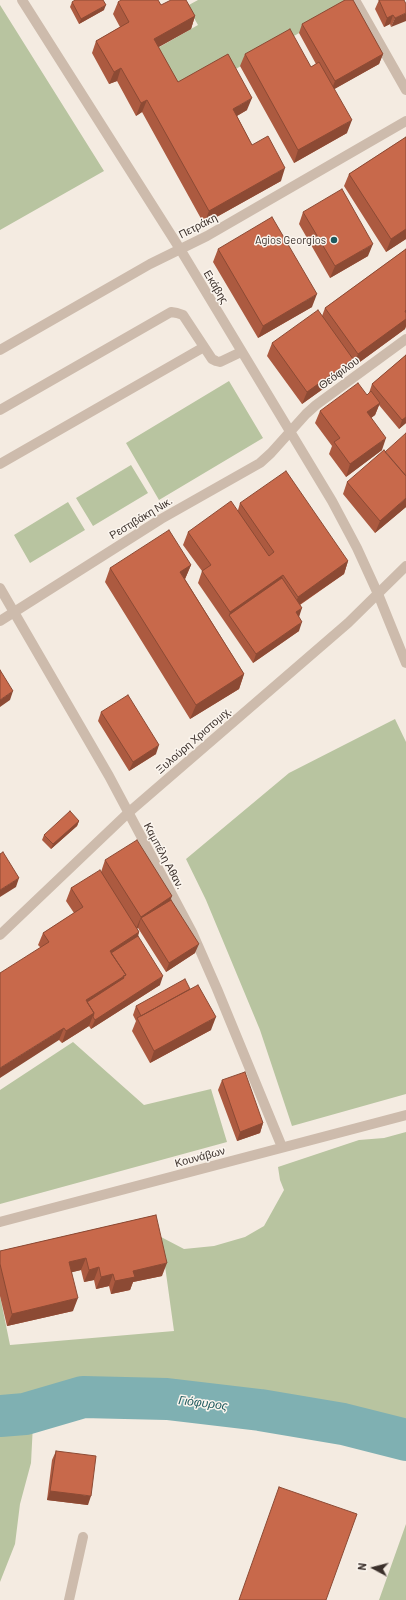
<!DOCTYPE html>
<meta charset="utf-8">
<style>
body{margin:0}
#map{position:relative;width:406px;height:1600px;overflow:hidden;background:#f4ebe1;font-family:Barlow,sans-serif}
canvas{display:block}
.north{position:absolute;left:354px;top:1548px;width:40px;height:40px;-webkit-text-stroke:3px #fbf5ee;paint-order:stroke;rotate:277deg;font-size:11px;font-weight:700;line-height:16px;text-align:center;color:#3b302b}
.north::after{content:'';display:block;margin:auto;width:14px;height:18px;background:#3b302b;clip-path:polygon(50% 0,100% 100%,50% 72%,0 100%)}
</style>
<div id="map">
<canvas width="406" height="1600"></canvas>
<div class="north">N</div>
</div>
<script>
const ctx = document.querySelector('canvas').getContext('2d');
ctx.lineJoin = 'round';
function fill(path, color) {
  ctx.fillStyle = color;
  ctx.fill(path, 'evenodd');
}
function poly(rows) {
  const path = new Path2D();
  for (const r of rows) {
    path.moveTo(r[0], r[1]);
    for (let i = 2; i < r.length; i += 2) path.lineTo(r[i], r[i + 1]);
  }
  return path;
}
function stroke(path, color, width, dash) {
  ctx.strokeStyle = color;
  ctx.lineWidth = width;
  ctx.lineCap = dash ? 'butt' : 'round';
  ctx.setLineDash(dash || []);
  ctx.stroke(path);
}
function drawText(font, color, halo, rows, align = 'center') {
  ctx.font = font + ' Barlow,sans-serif';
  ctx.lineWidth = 3;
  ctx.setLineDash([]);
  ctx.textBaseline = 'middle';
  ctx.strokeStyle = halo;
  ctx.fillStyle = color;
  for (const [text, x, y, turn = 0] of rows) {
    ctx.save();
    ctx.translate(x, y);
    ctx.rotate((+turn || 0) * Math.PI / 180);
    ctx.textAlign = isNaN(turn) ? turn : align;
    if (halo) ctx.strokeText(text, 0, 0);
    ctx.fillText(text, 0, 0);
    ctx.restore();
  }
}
fill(poly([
 [198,0,350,0,352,3,227,74,180,91,156,49,198,25,187,6],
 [0,5,104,171,0,230],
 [229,381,263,438,159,500,126,443],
 [131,465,148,493,93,526,76,498],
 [68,502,85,530,30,563,14,535],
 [395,719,406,742,406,1094,292,1126,260,1030,206,900,186,859,289,773],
 [73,1042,144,1105,211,1089,227,1142,0,1204,0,1090],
 [406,1132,406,1429,350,1415,256,1400,157,1390,86,1390,52,1397,0,1401,0,1296,10,1345,174,1331,161,1237,184,1249,214,1246,245,1237,264,1226,284,1190,280,1180,278,1167,359,1140,384,1138],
 [33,1424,31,1463,20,1504,15,1544,0,1582,0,1428],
 [406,1524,406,1600,379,1600]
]), '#b8c4a0');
stroke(poly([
 [0,1416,25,1414,83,1397,167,1399,260,1410,343,1424,406,1440]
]), '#7fb0b2', 42);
stroke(poly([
 [0,410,171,312,177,313,183,315,212,359,216,361,220,362,241,352],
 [0,464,204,347],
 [69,1600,83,1537]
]), '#cdbbac', 10);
stroke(poly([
 [22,0,180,249,332,501,357,548,378,594,406,663],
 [355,0,406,90],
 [0,350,150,264,207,236,406,121],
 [0,588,109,776,192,932,217,989,282,1147],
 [0,621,161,519,260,463,271,453,306,414,316,405,406,339],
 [0,1222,406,1115]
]), '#cdbbac', 10);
stroke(poly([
 [0,935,128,813,348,623,406,566]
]), '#cdbbac', 10);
fill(poly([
 [379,0,404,0,391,27,390,24,384,27,375,9],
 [72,2,104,10,79,24,70,7],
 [118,2,161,5,195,16,191,29,158,47,178,82,247,110,237,116,252,145,281,181,204,224,142,112,136,116,117,81,109,84,92,53,96,41,120,27,113,14],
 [302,24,383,54,379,64,334,89,347,133,294,163,240,66,245,54,311,67,316,64,299,33],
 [406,137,406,239,386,252,344,186,349,174],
 [303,212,368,256,330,278,299,224],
 [218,249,312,307,258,338,213,262],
 [406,249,406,326,405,329,353,367,351,364,348,371,302,404,267,356,272,343,322,316,325,308],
 [406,355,406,423,399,429,379,405,375,415,371,418,382,450,346,477,329,454,332,446,315,423,320,411,367,395,369,393,372,384],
 [347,482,406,507,375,533,343,494],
 [240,503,348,561,344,574,300,605,299,617,299,631,253,663,198,583,202,571,183,545,188,532,238,510],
 [191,565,185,579,244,674,239,689,190,719,105,582,110,568],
 [101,712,156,754,129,771,98,721],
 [79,821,77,826,51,849,42,840,44,835],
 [105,860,171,900,195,953,166,972,138,928,137,928,139,932,138,936,160,985,91,1029,89,1026,62,1043,59,1040,40,947,38,945,43,933,74,913,66,901,71,888,101,872],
 [191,989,211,1030,150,1063,132,1031,136,1021,133,1015,136,1006],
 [222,1080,263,1123,260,1133,237,1141,218,1090],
 [156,1215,162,1276,133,1282,130,1290,111,1294,109,1286,96,1289,94,1280,84,1282,81,1270,72,1272,73,1311,7,1326,0,1296,0,1251],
 [56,1451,88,1505,47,1500,52,1460]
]), '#ac5a40');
fill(poly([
 [106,5,104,10,79,24,81,19],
 [406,13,406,21,391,27,395,18],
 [393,15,390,24,384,27,387,18],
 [195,16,191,29,150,52,154,39],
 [383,54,379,64,331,91,335,81],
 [121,68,117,81,109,84,114,72],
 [252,98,247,110,228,121,233,109],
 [147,100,142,112,136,116,141,103],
 [352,120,347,133,294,163,298,150],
 [285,168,281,181,204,224,209,211],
 [406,229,406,239,386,252,391,239],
 [373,244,368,256,330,278,335,266],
 [317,294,312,307,258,338,263,326],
 [406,310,406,326,405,329,353,367,358,354],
 [353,359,348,371,302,404,307,392],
 [380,403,375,415,363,424,367,412],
 [406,417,406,423,399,429,402,420],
 [386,438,382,450,346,477,350,464],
 [406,498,406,507,375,533,380,521],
 [348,561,344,574,293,609,298,597],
 [191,565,185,579,180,572],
 [283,575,278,587,229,615,230,612],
 [302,608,299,617,296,612],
 [302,622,299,631,253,663,256,654],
 [244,674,239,689,190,719,196,705],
 [13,691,10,700,0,707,0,700],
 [159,745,156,754,129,771,133,762],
 [79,821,77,826,51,849,53,844],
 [19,878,16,887,0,897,0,890],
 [172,896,167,909,141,918,138,928,136,929,141,917],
 [139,932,135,945,112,959,110,951],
 [199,944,195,953,166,972,169,963],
 [126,975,121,987,88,1009,86,1000],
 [163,976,160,985,91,1029,95,1020],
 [94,1013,89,1026,62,1043,66,1031],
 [216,1017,211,1030,150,1063,154,1051],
 [64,1028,59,1040,0,1078,0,1068],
 [263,1123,260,1133,237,1141,240,1132],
 [86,1258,81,1270,65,1274,69,1262],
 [167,1263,162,1276,133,1282,130,1290,111,1294,115,1281,133,1271],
 [99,1267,94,1280,84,1282,89,1270],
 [113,1274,109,1286,96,1289,101,1277],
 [78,1298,73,1311,7,1326,12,1314],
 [50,1491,91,1496,88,1505,47,1500]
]), '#8c4a34');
const building = poly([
 [75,0,103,0,106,5,81,19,72,2,75,0],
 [121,0,158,0,161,5,171,0,186,0,195,16,154,39,178,82,228,54,252,98,233,109,252,145,268,136,285,168,209,211,147,100,141,103,121,68,114,72,96,41,129,22,118,2,121,0],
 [345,0,353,0,383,54,335,81,302,24,345,0],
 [379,0,404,0,406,4,406,13,395,18,393,15,387,18,379,0],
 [290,29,311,67,319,62,352,120,298,150,245,54,290,29],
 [406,137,406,229,391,239,349,174,406,137],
 [342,189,373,244,335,266,303,212,342,189],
 [272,217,317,294,263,326,218,249,272,217],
 [406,249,406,310,405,311,406,313,406,319,358,354,325,308,406,249],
 [318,310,353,359,307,392,272,343,318,310],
 [406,355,406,417,402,420,372,384,406,355],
 [358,383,367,395,371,391,380,403,367,412,386,438,350,464,334,442,340,438,320,411,358,383],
 [406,433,406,476,385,452,406,433],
 [384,450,406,476,406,498,380,521,347,482,384,450],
 [286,471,348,561,298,597,283,575,230,612,202,571,211,565,188,532,231,501,269,556,274,552,240,503,286,471],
 [169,530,191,565,180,572,244,674,196,705,110,568,169,530],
 [282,578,302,608,296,612,302,622,256,654,229,615,282,578],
 [0,670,13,691,0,700,0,670],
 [128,695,159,745,133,762,101,712,128,695],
 [70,811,79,821,53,844,44,835,70,811],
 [137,840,172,896,141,917,105,860,137,840],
 [3,852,19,878,0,890,0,854,3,852],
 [100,870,139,932,110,951,126,975,86,1000,94,1013,66,1031,64,1028,0,1068,0,973,49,942,43,933,83,907,71,888,100,870],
 [171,900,199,944,169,963,141,918,171,900],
 [138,936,163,976,95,1020,93,1017,94,1013,87,1002,124,978,123,976,126,975,111,953,138,936],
 [185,979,190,989,141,1016,136,1006,185,979],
 [198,985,216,1017,154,1051,137,1018,198,985],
 [245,1072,263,1123,240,1132,222,1080,245,1072],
 [156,1215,167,1263,133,1271,135,1277,115,1281,113,1274,101,1277,99,1267,89,1270,86,1258,69,1262,78,1298,12,1314,0,1264,0,1251,156,1215],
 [56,1451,96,1456,91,1496,50,1491,56,1451],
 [279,1487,357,1514,326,1600,239,1600,279,1487]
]);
fill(building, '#c8694b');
stroke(building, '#8c4a34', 1);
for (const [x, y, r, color] of [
 [334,240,4,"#1f5a5e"]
]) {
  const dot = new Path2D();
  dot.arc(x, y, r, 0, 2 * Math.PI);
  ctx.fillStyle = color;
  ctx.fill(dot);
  stroke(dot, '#fbf5ee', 1.5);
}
drawText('11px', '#3b302b', '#fbf5ee', [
 ["Πετράκη",198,226,-27],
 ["Εκάβης",216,287,59],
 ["Θεόφιλου",339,373,-36],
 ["Ρεστιβάκη Νικ.",141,518,-31],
 ["Ξυλούρη Χριστομιχ.",194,740,-41],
 ["Καμπέλη Αθαν.",164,856,62],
 ["Κουνάβων",200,1157,-15]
]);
drawText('11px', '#3b302b', '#fbf5ee', [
 ["Agios Georgios",326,240]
], 'right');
drawText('italic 12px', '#1f5a5e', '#fbf5ee', [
 ["Γιόφυρος",203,1403,7]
]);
</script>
